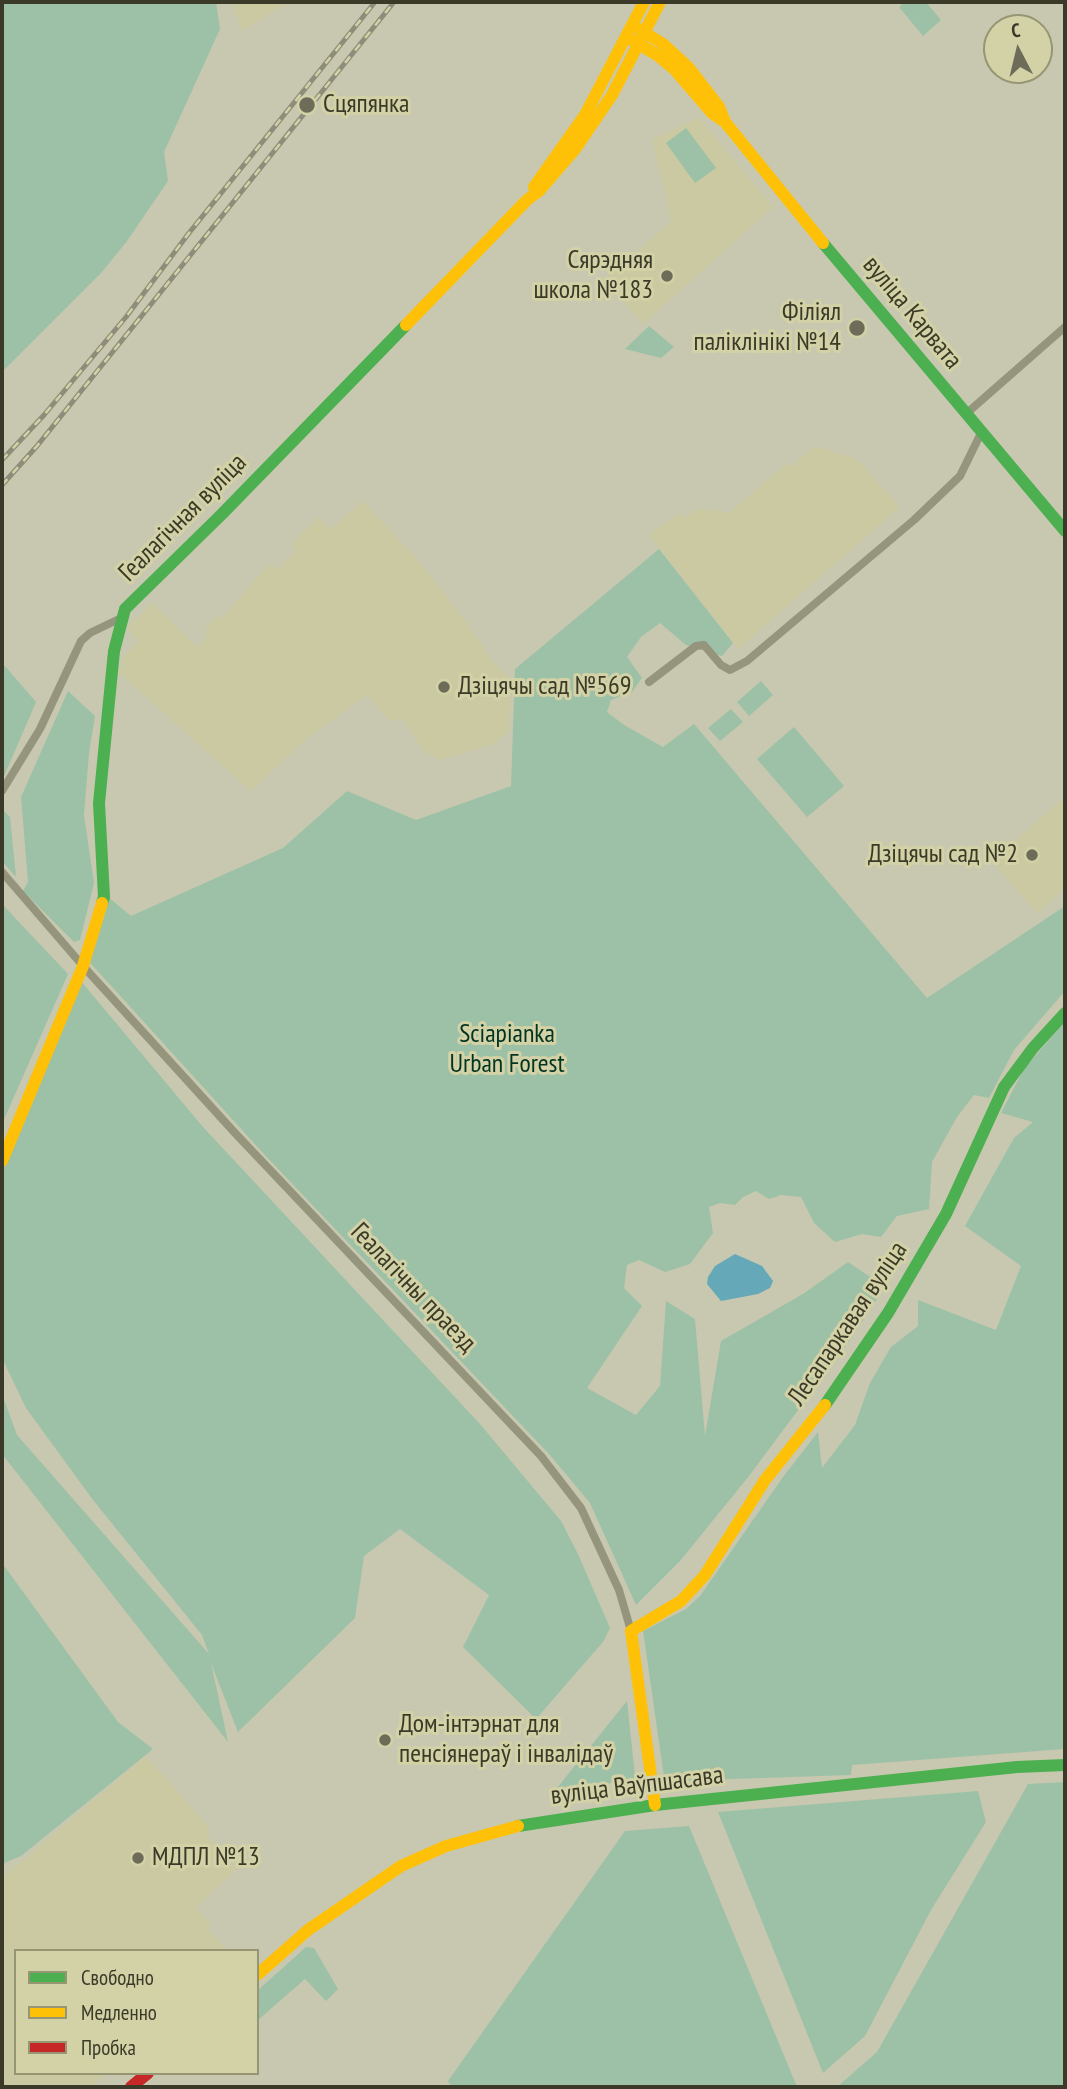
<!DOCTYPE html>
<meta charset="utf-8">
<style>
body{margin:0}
#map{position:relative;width:1067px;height:2089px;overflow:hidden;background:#c8c8b0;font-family:"PT Sans Narrow",sans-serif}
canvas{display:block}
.frame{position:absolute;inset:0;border:4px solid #3b3a28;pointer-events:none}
.legend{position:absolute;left:14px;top:1949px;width:245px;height:126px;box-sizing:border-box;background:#d3d1a6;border:2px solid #969574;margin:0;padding:9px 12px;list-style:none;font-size:21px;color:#3b3a28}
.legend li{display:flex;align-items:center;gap:14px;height:35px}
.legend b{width:35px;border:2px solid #969574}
.north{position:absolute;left:983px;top:14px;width:70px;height:70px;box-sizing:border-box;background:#d3d1a6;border:2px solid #969574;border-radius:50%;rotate:353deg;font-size:19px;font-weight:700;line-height:28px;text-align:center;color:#3b3a28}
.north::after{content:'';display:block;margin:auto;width:24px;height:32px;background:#6c6c58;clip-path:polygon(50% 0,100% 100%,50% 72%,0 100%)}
</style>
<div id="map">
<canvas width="1067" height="2089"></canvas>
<div class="frame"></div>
<ul class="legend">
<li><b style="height:9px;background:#4caf50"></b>Свободно</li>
<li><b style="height:9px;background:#ffc107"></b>Медленно</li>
<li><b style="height:9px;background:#c62828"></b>Пробка</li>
</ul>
<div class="north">С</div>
</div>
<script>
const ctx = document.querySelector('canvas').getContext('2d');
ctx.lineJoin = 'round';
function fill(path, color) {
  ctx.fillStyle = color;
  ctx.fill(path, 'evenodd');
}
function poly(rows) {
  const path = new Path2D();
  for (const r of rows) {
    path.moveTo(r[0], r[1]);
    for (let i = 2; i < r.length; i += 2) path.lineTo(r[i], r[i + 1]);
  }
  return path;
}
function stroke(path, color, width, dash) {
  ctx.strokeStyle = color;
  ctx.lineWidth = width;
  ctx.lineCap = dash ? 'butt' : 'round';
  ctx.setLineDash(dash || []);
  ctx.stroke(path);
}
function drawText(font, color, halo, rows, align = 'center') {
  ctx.font = font + ' "PT Sans Narrow",sans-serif';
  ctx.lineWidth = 6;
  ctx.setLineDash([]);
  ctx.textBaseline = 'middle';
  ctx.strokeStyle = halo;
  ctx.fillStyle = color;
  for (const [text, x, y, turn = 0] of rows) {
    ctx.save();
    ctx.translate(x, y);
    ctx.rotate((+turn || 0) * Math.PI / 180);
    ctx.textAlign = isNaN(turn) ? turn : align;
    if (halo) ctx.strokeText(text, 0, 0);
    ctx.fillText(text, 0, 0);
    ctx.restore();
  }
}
fill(poly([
 [231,2,289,2,242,31],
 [699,118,773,207,643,324,604,281,671,221,652,139],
 [815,446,857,459,900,507,738,649,649,535,680,513,684,518,697,509,730,512,786,464,792,466],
 [363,501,417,559,464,619,493,662,511,679,509,731,494,744,440,760,423,751,403,719,390,721,367,695,306,739,251,791,118,672,124,666,122,663,125,655,139,641,127,628,153,603,197,647,206,637,206,629,217,616,221,619,269,564,277,570,297,550,291,544,319,517,331,529],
 [1065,797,1065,888,1038,913,991,861],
 [146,1756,207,1825,209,1838,237,1869,195,1908,212,1925,208,1929,227,1951,16,1951,16,2073,107,2073,91,2087,2,2087,2,1878]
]), '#cac9a2');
fill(poly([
 [2,2,216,2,220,29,164,152,168,181,127,241,102,272,2,372],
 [905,2,926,2,941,20,923,36,899,7],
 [686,128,716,168,695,183,666,143],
 [649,326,674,347,661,358,625,349],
 [659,549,733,643,722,656,686,645,660,623,641,637,627,657,642,678,632,692,611,700,607,712,624,725,663,747,694,724,927,998,1065,906,1065,991,1014,1050,989,1098,974,1095,957,1117,932,1162,929,1209,897,1216,881,1237,862,1234,835,1242,814,1223,801,1197,781,1195,769,1199,756,1191,743,1197,735,1205,720,1203,709,1207,713,1233,690,1264,665,1272,639,1260,627,1265,624,1288,642,1306,587,1388,636,1415,660,1386,666,1301,695,1319,705,1436,721,1341,803,1294,848,1262,885,1287,848,1343,749,1476,680,1561,636,1605,590,1503,549,1454,263,1153,84,956,100,890,131,916,283,848,347,791,416,820,511,786,515,669],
 [5,666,36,702,2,781,2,667],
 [761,681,773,695,749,716,737,702],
 [68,691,95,716,89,753,84,815,94,883,80,940,74,942,23,891,28,882,21,797],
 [731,709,743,722,720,741,708,728],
 [794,727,844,786,807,817,757,759],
 [3,810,10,817,16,877,2,861],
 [2,904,68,974,2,1124],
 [80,980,203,1127,480,1424,561,1521,578,1554,610,1628,603,1642,536,1719,463,1647,489,1595,400,1529,364,1556,355,1618,238,1732,211,1663,228,1742,2,1454,2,1394,17,1435,209,1654,202,1635,93,1500,26,1408,2,1358,2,1172],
 [1065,1022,1065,1749,852,1765,851,1775,673,1781,664,1777,643,1631,686,1609,700,1596,783,1477,818,1432,822,1468,855,1425,870,1383,891,1347,918,1326,918,1300,996,1330,1021,1266,965,1226,1014,1138,1033,1122,1001,1113,1024,1069],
 [2,1563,118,1722,153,1749,21,1856,2,1864],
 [627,1701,635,1776,632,1781,557,1788],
 [1065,1782,1065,2087,837,2087,877,2052,1028,1784],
 [978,1791,986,1822,931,1910,865,2036,823,2073,718,1812],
 [689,1826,797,2087,452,2087,448,2081,625,1831],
 [306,1947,314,1948,338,1989,326,2001,305,1979,257,2021,257,1991]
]), '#9cc1a6');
fill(poly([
 [735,1254,762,1266,773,1281,770,1288,758,1294,721,1301,707,1284,708,1277,715,1266]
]), '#65a8b8');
stroke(poly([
 [967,413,1065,327],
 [649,682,696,646,704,645,721,665,730,670,747,661,914,520,960,476,982,431],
 [2,791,40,729,81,641,90,633,121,618],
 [2,872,83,966,235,1133,541,1456,581,1508,619,1590,631,1631]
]), '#95947d', 8);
stroke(poly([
 [823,243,1065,531],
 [102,903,104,897,99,803,114,651,125,609,222,514,406,325],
 [825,1405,888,1313,946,1214,1004,1087,1033,1048,1065,1013],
 [518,1826,655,1805,1017,1767,1065,1765]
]), '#4caf50', 12);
stroke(poly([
 [639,29,663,44,689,68,719,107,725,122],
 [627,37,657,55,675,70,712,113,725,122,823,243],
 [534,187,585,115,644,2],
 [406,325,527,200,539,191,576,148,612,95,660,2],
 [2,1161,83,966,102,903],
 [655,1805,631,1631,681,1601,705,1575,765,1480,825,1405],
 [257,1975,308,1930,401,1866,446,1846,518,1826]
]), '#ffc107', 12);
stroke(poly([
 [131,2087,148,2073]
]), '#c62828', 12);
const rail = poly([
 [2,460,44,415,126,317,189,233,375,2],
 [2,485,37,446,394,2]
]);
stroke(rail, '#8f8d7a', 5);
stroke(rail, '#d3d1a6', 2.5, [8]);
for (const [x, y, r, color] of [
 [307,105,9,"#6c6c58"],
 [667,276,7,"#6c6c58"],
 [857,328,9,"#6c6c58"],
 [444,687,7,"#6c6c58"],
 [1032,855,7,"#6c6c58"],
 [385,1740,7,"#6c6c58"],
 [138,1858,7,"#6c6c58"]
]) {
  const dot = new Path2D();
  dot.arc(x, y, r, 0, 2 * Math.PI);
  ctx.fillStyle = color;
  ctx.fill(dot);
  stroke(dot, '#d3d1a6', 2.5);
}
drawText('26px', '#3b3a28', '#d3d1a6', [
 ["Сцяпянка",323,105],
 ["Сярэдняя",653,261,"right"],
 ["школа №183",653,291,"right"],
 ["Філіял",841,313,"right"],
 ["паліклінікі №14",841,343,"right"],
 ["Дзіцячы сад №569",458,687],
 ["Дзіцячы сад №2",1018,855,"right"],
 ["Дом-інтэрнат для",399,1725],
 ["пенсіянераў і інвалідаў",399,1755],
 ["МДПЛ №13",152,1858]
], 'left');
drawText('26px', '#3b3a28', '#d3d1a6', [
 ["вуліца Карвата",912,313,50],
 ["Геалагічная вуліца",183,518,-45],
 ["Геалагічны праезд",413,1288,46],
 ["Лесапаркавая вуліца",848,1324,-56],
 ["вуліца Ваўпшасава",637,1786,-7]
]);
drawText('26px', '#003423', '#d3d1a6', [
 ["Sciapianka",507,1035],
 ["Urban Forest",507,1065]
]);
</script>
